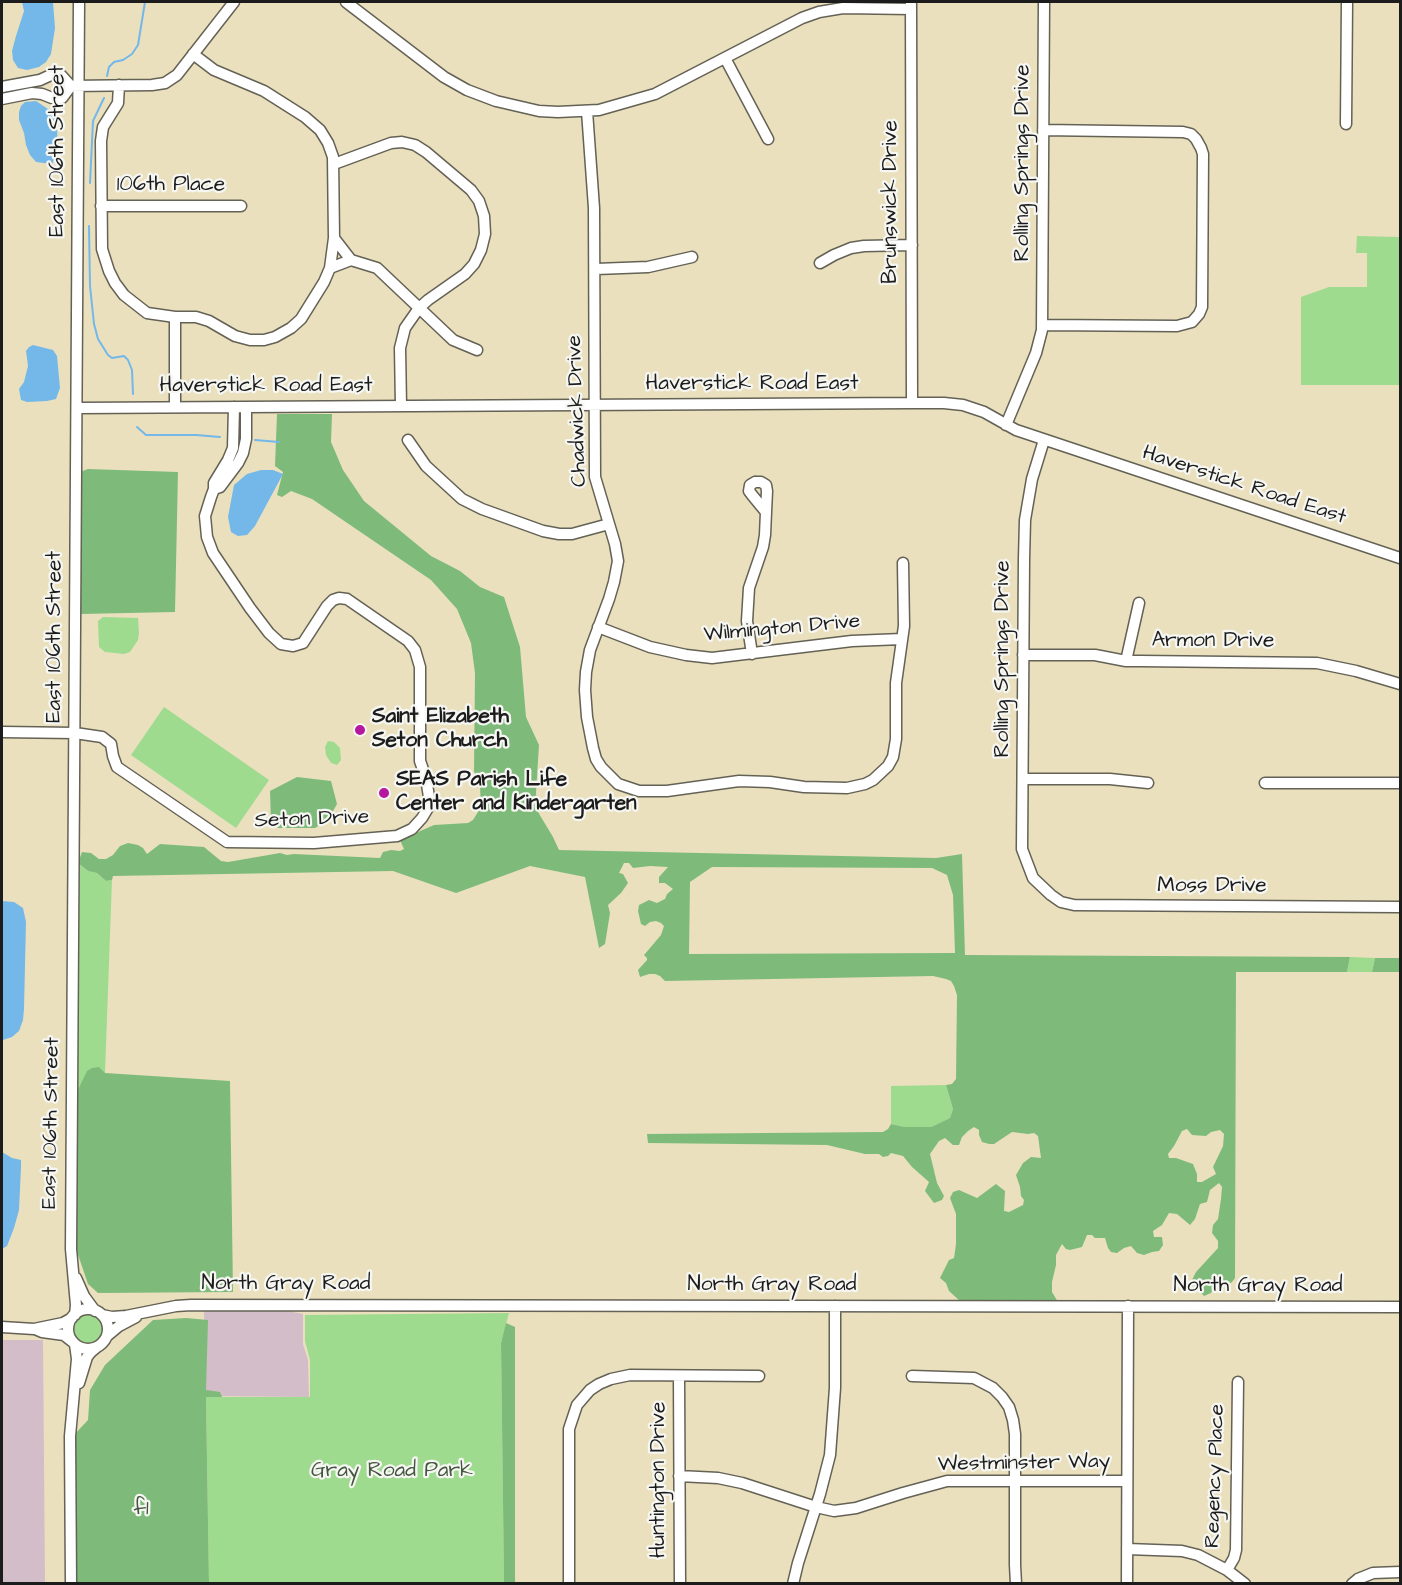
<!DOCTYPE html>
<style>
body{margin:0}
#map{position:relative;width:1402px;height:1585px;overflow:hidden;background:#eae0be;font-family:"Architects Daughter",sans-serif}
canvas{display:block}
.frame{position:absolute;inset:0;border:3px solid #1c1c1c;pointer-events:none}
</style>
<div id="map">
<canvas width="1402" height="1585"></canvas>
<div class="frame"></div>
</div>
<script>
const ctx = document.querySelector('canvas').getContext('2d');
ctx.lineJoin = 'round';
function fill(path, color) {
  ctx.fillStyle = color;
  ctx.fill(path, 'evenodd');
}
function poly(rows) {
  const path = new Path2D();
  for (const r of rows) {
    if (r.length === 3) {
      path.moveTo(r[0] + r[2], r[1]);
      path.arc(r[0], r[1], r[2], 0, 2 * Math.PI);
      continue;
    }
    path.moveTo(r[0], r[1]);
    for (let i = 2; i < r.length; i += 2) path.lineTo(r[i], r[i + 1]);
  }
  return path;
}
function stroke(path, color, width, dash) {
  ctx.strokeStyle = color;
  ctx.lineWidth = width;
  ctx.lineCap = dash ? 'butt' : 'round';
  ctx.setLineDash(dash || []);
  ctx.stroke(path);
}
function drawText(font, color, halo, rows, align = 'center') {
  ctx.font = font + ' "Architects Daughter",sans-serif';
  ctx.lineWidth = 4.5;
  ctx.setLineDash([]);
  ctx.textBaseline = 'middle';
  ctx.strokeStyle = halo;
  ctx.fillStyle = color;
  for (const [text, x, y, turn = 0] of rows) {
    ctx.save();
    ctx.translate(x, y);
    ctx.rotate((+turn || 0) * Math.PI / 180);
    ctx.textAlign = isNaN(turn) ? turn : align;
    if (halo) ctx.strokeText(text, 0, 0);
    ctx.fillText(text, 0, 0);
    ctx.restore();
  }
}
fill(poly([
 [204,1309,278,1309,303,1314,303,1344,308,1360,309,1397,205,1396],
 [2,1340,43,1340,45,1583,2,1583]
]), '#d2bdc8');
fill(poly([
 [1357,236,1400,237,1400,385,1301,385,1301,297,1329,287,1367,287,1367,253,1356,253],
 [103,617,138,618,139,633,138,640,130,652,124,654,105,652,99,647,98,621],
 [164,707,269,780,236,828,131,755],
 [328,741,334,742,340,748,341,760,337,765,331,763,326,755,325,747],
 [78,863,88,871,97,873,106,881,112,880,105,1073,76,1094],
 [1350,957,1375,958,1372,972,1347,972],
 [946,1085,953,1109,950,1118,931,1127,905,1127,891,1124,891,1086],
 [509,1313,501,1343,504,1583,209,1583,206,1397,310,1397,310,1360,305,1341,305,1315],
 [88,1329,14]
]), '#9edb8f');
fill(poly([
 [277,414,332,414,331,442,343,470,364,501,431,556,460,571,480,587,504,597,520,647,526,717,539,745,536,793,538,812,553,837,559,850,936,858,962,854,965,955,1350,957,1347,972,1236,972,1235,1278,1232,1282,1226,1286,1214,1287,1211,1293,1204,1296,1194,1285,1192,1280,1196,1272,1218,1248,1218,1241,1212,1233,1213,1225,1218,1219,1221,1199,1222,1187,1219,1183,1210,1190,1207,1202,1200,1204,1195,1219,1190,1225,1177,1214,1169,1213,1162,1225,1153,1231,1154,1237,1162,1237,1163,1245,1159,1251,1152,1252,1144,1255,1137,1253,1131,1246,1124,1248,1117,1253,1111,1252,1108,1248,1105,1238,1095,1238,1092,1235,1087,1235,1082,1247,1070,1250,1066,1249,1062,1244,1056,1255,1056,1265,1052,1282,1052,1292,1058,1302,960,1301,949,1291,946,1283,940,1278,949,1260,954,1258,956,1244,956,1214,950,1198,953,1192,959,1190,977,1198,996,1184,1005,1191,1004,1211,1009,1212,1023,1205,1024,1200,1021,1196,1020,1187,1016,1175,1023,1163,1031,1157,1041,1158,1038,1136,1034,1133,1028,1134,1012,1132,994,1144,989,1144,982,1142,979,1135,979,1130,974,1127,968,1131,962,1137,959,1145,953,1145,945,1138,939,1141,930,1154,937,1183,944,1196,942,1200,934,1203,925,1191,929,1182,912,1167,903,1156,891,1153,888,1156,883,1157,879,1154,865,1154,827,1145,648,1143,647,1134,883,1132,888,1129,891,1124,905,1127,931,1127,950,1118,953,1109,946,1085,952,1084,956,1079,957,995,954,986,951,981,946,979,933,976,665,981,660,976,655,974,649,974,640,977,638,970,647,960,647,958,644,955,661,935,664,926,661,923,656,921,650,922,645,926,641,924,638,911,639,905,649,900,657,903,665,899,667,894,673,889,665,883,659,883,659,877,668,867,650,866,633,868,629,863,624,863,619,873,623,874,628,883,621,893,608,905,610,913,605,944,599,948,585,877,530,866,456,893,393,871,113,876,112,880,106,881,97,873,88,871,78,863,82,852,91,853,99,859,106,859,113,855,120,846,128,843,138,845,143,848,147,854,160,844,204,847,221,861,228,862,280,853,287,855,294,854,380,858,383,852,391,850,400,851,404,849,400,840,434,825,468,823,473,820,481,807,480,787,474,771,475,673,471,643,457,609,431,580,312,499,291,491,282,497,277,495,283,472,275,466],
 [712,867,932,868,947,875,953,895,955,953,689,954,690,882],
 [1187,1129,1192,1135,1206,1136,1211,1132,1220,1130,1224,1134,1223,1146,1213,1167,1216,1174,1202,1182,1197,1182,1197,1174,1193,1164,1176,1158,1169,1158,1168,1154,1174,1146,1182,1131],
 [88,469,178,472,175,612,81,614,80,472],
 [297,777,331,781,337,804,328,820,315,828,278,828,271,823,270,791],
 [1375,958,1400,958,1400,972,1372,972],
 [99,1067,105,1073,230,1081,233,1292,98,1293,88,1284,72,1237,76,1094,87,1071,92,1068],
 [186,1318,208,1320,206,1390,220,1392,222,1397,206,1397,209,1583,73,1583,73,1436,88,1420,90,1390,105,1365,153,1320],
 [506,1323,515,1327,515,1584,504,1583,501,1343]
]), '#7ebb7a');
fill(poly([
 [22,2,53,2,55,28,51,54,46,62,39,67,27,70,18,68,13,60,12,51,16,36,24,11],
 [36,101,48,109,56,120,57,128,58,151,52,164,36,162,30,155,26,145,24,133,19,120,19,112,21,106,25,102],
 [33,345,53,350,57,356,60,388,56,399,47,401,27,402,21,400,19,389,24,382,28,366,26,351,29,347],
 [261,470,273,470,283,474,255,526,247,535,238,536,231,532,228,517,234,485,247,474],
 [2,901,14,902,23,908,26,922,24,1009,23,1020,19,1031,12,1037,3,1040,2,1040],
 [2,1152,12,1158,21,1160,21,1167,19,1210,14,1228,7,1246,2,1249]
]), '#73b8e9');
stroke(poly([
 [107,76,109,67,114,62,123,60,132,54,138,45,145,2],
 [90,183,93,121,104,98],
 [89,226,90,286,94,324,98,339,108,355,112,358,124,356,128,360,132,370,133,394],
 [137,427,146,435,196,435,220,437],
 [255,440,279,442]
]), '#73b8e9', 2);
const minor = poly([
 [346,2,444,77,467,90,496,101,539,111,558,112,599,110,655,94,802,18,819,12,843,8,911,9],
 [911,4,912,403],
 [725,58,768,139],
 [119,85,118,103,103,127,101,141,102,249,109,271,115,283,124,295,147,313,175,317,196,317,209,321,235,336,250,340,264,340,275,337,291,328,301,319,324,282,330,268,334,238,333,157,328,143,320,130,305,117,264,91,214,70,193,54],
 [2,87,40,80,53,74,61,75,71,86,152,85,165,83,177,75,234,2],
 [2,99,32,93,42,94,52,98,62,98,71,86],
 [587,111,594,208,595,477,615,544,618,561,614,582,609,599,590,650,586,672,585,690,587,717,593,748,596,759,601,767,618,784,639,791,667,791,739,781,770,782,804,787,847,788,865,784,873,780,888,766,893,757,896,739,896,683,904,626,903,563],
 [1346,124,1347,2],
 [334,164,391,143,402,142,415,145,426,152,471,190,479,201,484,216,485,234,481,250,474,264,465,274,428,300,419,308,405,328,400,348,401,406],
 [101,206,241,206],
 [334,238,351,260],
 [820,263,834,255,851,248,864,246,912,245],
 [330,268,351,260,377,268,453,340,477,350],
 [596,269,648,267,692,257],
 [175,317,175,407],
 [1042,325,1177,326,1192,322,1199,314,1202,307,1203,154,1201,148,1196,139,1191,134,1183,132,1043,130],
 [77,408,912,403,944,403,963,405,984,412,1016,430,1400,558],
 [1006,425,1036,353,1042,330,1044,2],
 [408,440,426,466,462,499,482,509,543,531,559,534,572,534,609,524],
 [1044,440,1032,479,1025,520,1024,559,1022,849,1033,878,1051,895,1061,902,1074,905,1400,907],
 [755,482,761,482,766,485,767,491,766,512,752,495,749,491,750,485,755,482],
 [214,489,220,487,238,463,243,453,246,439,246,407],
 [598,627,650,647,686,655,712,658,852,641,902,639],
 [752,654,747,621,749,588,763,547,765,535,766,512],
 [1023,655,1095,655,1126,661,1140,661,1317,663,1356,671,1400,684],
 [1126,661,1139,603],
 [2,732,75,733,102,737,111,744,113,756,117,767,227,842,314,843,397,836,412,829,422,818,428,808,429,797,426,778,420,761,420,667,415,650,408,641,347,599,339,598,333,600,327,606,303,643,293,646,281,644,269,633,250,608,213,553,207,537,205,516,211,497,214,489,214,483,228,460,233,448,234,407],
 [1023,779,1110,779,1148,783],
 [1265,783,1400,783],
 [76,1278,84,1296,95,1311],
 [88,1329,20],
 [75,1315,76,1305,71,1249,79,2],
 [102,1315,112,1317,126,1316,176,1306,191,1305,1400,1307],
 [2,1327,34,1329,63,1323,72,1318],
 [35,1329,42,1332,64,1335,73,1342],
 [107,1336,119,1326,136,1317],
 [679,1376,680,1584],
 [912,1376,974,1378,993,1388,1002,1397,1009,1407,1013,1420,1015,1434,1015,1565,1016,1584],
 [79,1383,87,1357,91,1352,97,1347],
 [679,1476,718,1478,742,1483,816,1507,834,1511,856,1508,903,1493,947,1481,1127,1481],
 [1127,1549,1182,1551,1198,1555,1227,1570,1245,1584],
 [1227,1570,1234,1558,1236,1550,1238,1382],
 [71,1584,70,1436,77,1359,75,1344],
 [569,1584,569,1429,577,1405,590,1390,599,1384,611,1379,630,1375,759,1376],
 [793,1584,798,1563,820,1494,830,1455,835,1388,835,1306],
 [1127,1584,1128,1306],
 [1352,1584,1358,1579,1373,1573,1400,1572]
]);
stroke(minor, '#646155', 13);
stroke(minor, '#fff', 10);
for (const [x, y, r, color] of [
 [360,730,6,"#b5179e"],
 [384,793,6,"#b5179e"]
]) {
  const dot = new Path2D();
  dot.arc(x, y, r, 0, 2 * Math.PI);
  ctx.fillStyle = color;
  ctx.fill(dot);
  stroke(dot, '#f6f6f2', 2);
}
drawText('21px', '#1c1c1c', '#f6f6f2', [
 ["East 106th Street",59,151,-90],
 ["Rolling Springs Drive",1024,163,-90],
 ["106th Place",171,186],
 ["Brunswick Drive",892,202,-90],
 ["Haverstick Road East",752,385],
 ["Haverstick Road East",266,387],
 ["Chadwick Drive",578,411,-92],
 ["Haverstick Road East",1244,486,18],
 ["Wilmington Drive",782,629,-5],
 ["East 106th Street",56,637,-90],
 ["Armon Drive",1213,642],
 ["Rolling Springs Drive",1004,659,-90],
 ["Seton Drive",312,820,-2],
 ["Moss Drive",1212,887],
 ["East 106th Street",52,1123,-89],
 ["North Gray Road",286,1285],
 ["North Gray Road",772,1286],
 ["North Gray Road",1258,1287],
 ["Westminster Way",1024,1464,-1],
 ["Regency Place",1216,1476,-88],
 ["Huntington Drive",660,1480,-90]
]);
drawText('bold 21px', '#1c1c1c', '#f6f6f2', [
 ["Saint Elizabeth",372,718],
 ["Seton Church",372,742],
 ["SEAS Parish Life",396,781],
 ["Center and Kindergarten",396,805]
], 'left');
drawText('21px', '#43553e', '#f6f6f2', [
 ["Gray Road Park",392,1472],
 ["f1",141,1510]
]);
</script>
